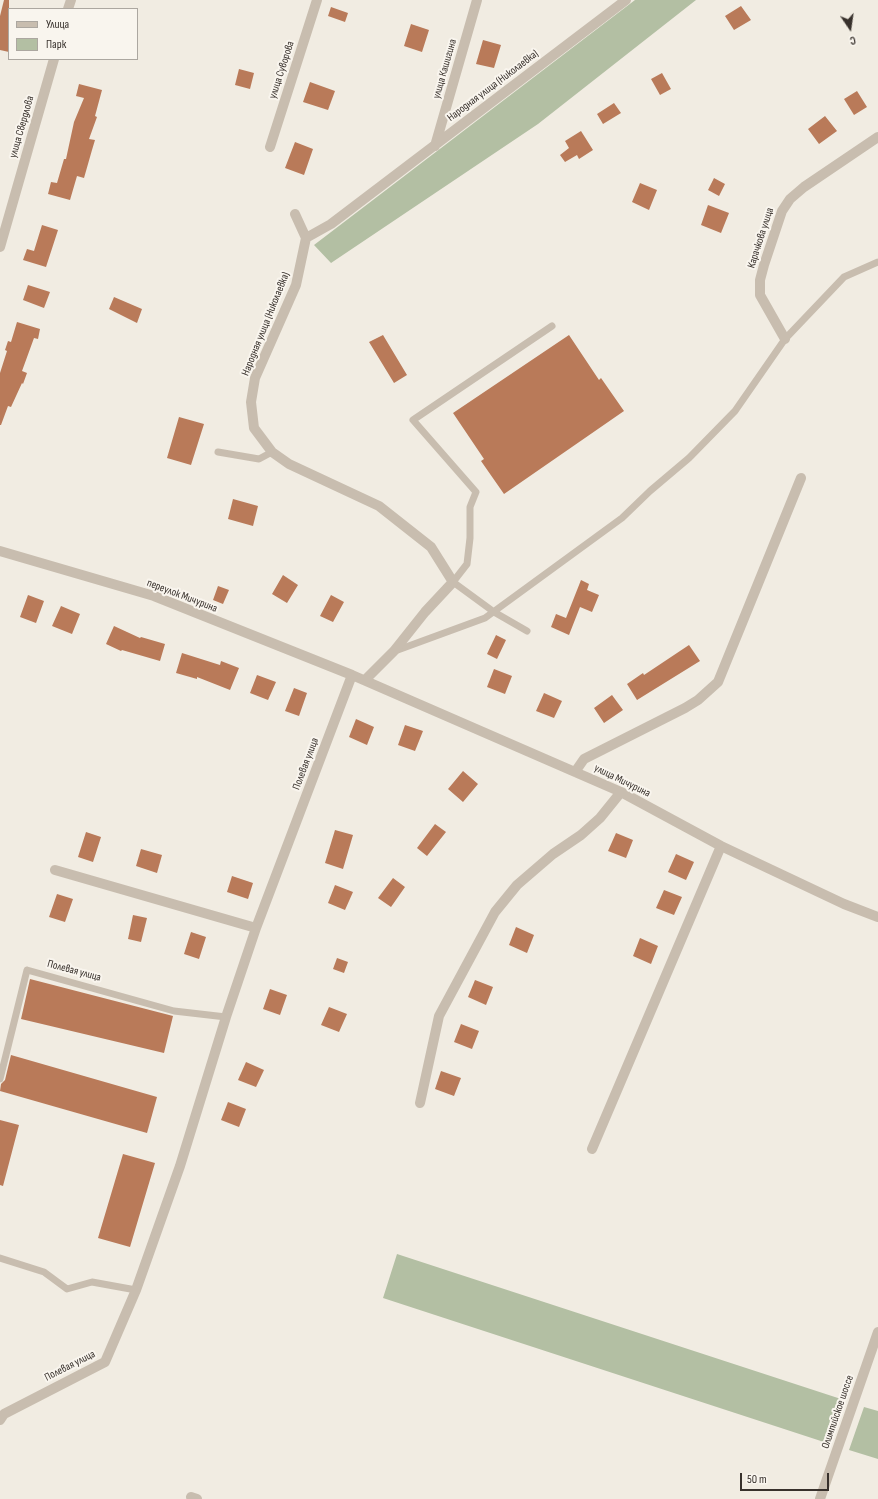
<!DOCTYPE html>
<meta charset="utf-8">
<style>
body{margin:0}
#map{position:relative;width:878px;height:1499px;overflow:hidden;background:#f1ece2;font-family:"Sofia Sans Condensed",sans-serif}
canvas{display:block}
.legend{position:absolute;left:8px;top:8px;width:130px;height:52px;box-sizing:border-box;background:#f9f5ee;border:1px solid #aca7a0;margin:0;padding:5px 7px;list-style:none;font-size:12px;color:#38312c}
.legend li{display:flex;align-items:center;gap:8px;height:20px}
.legend b{width:20px;border:1px solid #aca7a0}
.north{position:absolute;left:830px;top:8px;width:40px;height:40px;-webkit-text-stroke:3px #f9f5ee;paint-order:stroke;rotate:167deg;font-size:11px;font-weight:700;line-height:16px;text-align:center;color:#38312c}
.north::after{content:'';display:block;margin:auto;width:14px;height:18px;background:#38312c;clip-path:polygon(50% 0,100% 100%,50% 72%,0 100%)}
.scale{position:absolute;left:740px;top:1473px;width:89px;height:18px;box-sizing:border-box;border:2px solid #38312c;border-top:0;padding-left:5px;font-size:12px;line-height:14px;white-space:nowrap;color:#38312c;-webkit-text-stroke:3px #f9f5ee;paint-order:stroke}
</style>
<div id="map">
<canvas width="878" height="1499"></canvas>
<ul class="legend">
<li><b style="height:5px;background:#c8bdaf"></b>Улица</li>
<li><b style="height:11px;background:#b3bfa3"></b>Парк</li>
</ul>
<div class="north">С</div>
<div class="scale">50 m</div>
</div>
<script>
const ctx = document.querySelector('canvas').getContext('2d');
ctx.lineJoin = 'round';
function fill(path, color) {
  ctx.fillStyle = color;
  ctx.fill(path, 'evenodd');
}
function poly(rows) {
  const path = new Path2D();
  for (const r of rows) {
    path.moveTo(r[0], r[1]);
    for (let i = 2; i < r.length; i += 2) path.lineTo(r[i], r[i + 1]);
  }
  return path;
}
function stroke(path, color, width, dash) {
  ctx.strokeStyle = color;
  ctx.lineWidth = width;
  ctx.lineCap = dash ? 'butt' : 'round';
  ctx.setLineDash(dash || []);
  ctx.stroke(path);
}
function drawText(font, color, halo, rows, align = 'center') {
  ctx.font = font + ' "Sofia Sans Condensed",sans-serif';
  ctx.lineWidth = 4;
  ctx.setLineDash([]);
  ctx.textBaseline = 'middle';
  ctx.strokeStyle = halo;
  ctx.fillStyle = color;
  for (const [text, x, y, turn = 0] of rows) {
    ctx.save();
    ctx.translate(x, y);
    ctx.rotate((+turn || 0) * Math.PI / 180);
    ctx.textAlign = isNaN(turn) ? turn : align;
    if (halo) ctx.strokeText(text, 0, 0);
    ctx.fillText(text, 0, 0);
    ctx.restore();
  }
}
fill(poly([
 [635,0,696,0,538,124,331,263,314,245],
 [397,1254,841,1399,827,1443,383,1298],
 [864,1407,878,1411,878,1459,849,1450]
]), '#b3bfa3');
fill(poly([
 [4,0,9,0,9,52,0,50,0,16],
 [741,6,751,20,734,30,725,16],
 [331,7,348,13,345,22,328,16],
 [411,24,429,30,422,52,404,46],
 [483,40,501,45,494,68,476,64],
 [239,69,254,73,250,89,235,85],
 [662,73,671,89,660,95,651,79],
 [310,82,335,91,328,110,303,102],
 [79,84,102,90,95,116,97,117,89,139,95,140,92,150,84,178,77,176,70,200,48,194,51,182,57,183,64,159,66,159,74,122,84,98,76,96],
 [857,91,867,107,854,115,844,99],
 [614,103,621,113,603,124,597,114],
 [825,116,837,131,819,144,808,129],
 [581,131,593,150,579,159,577,155,565,162,560,155,569,148,565,141],
 [295,142,313,149,304,175,285,168],
 [714,178,725,184,719,196,708,190],
 [640,183,657,190,649,210,632,202],
 [708,205,729,213,721,233,701,225],
 [42,225,58,230,46,267,23,260,27,249,34,251],
 [28,285,50,292,44,308,23,300],
 [114,297,142,309,137,323,109,309],
 [17,322,40,329,38,339,34,338,22,371,27,373,23,384,22,383,11,407,8,406,1,425,0,425,0,373,7,351,5,350,8,341,11,342],
 [383,335,407,375,394,383,369,342],
 [569,335,599,380,601,378,624,411,504,494,481,461,484,459,453,413],
 [179,417,204,424,191,465,167,458],
 [233,499,258,506,253,526,228,519],
 [283,575,298,585,287,603,272,594],
 [581,580,589,584,587,590,599,595,592,612,580,607,569,635,551,627,556,614,566,618],
 [218,586,229,590,223,604,213,600],
 [28,595,44,601,36,623,20,617],
 [331,595,344,602,333,622,320,616],
 [61,606,80,614,72,634,52,626],
 [114,626,140,638,141,637,165,644,160,661,122,650,121,651,106,644],
 [496,635,506,640,497,659,487,654],
 [689,645,700,661,637,700,627,684,643,673,644,675],
 [182,653,220,665,221,661,239,668,230,690,197,677,197,679,176,673],
 [494,669,512,676,505,694,487,687],
 [257,675,276,682,268,700,250,693],
 [294,688,307,693,299,716,285,711],
 [544,693,562,701,554,718,536,711],
 [612,695,623,710,604,723,594,708],
 [356,719,374,727,367,745,349,737],
 [405,725,423,731,415,751,398,745],
 [463,771,478,784,463,802,448,789],
 [435,824,446,832,427,856,417,848],
 [335,830,353,835,343,869,325,863],
 [86,832,101,837,93,862,78,857],
 [616,833,633,840,626,858,608,851],
 [141,849,162,855,157,873,136,866],
 [676,854,694,862,686,880,668,872],
 [232,876,253,883,248,899,227,892],
 [393,878,405,887,391,907,378,898],
 [335,885,353,892,345,910,328,903],
 [664,890,682,897,674,915,656,908],
 [57,894,73,899,65,922,49,917],
 [133,915,147,918,141,942,128,939],
 [516,927,534,935,527,953,509,945],
 [191,932,206,937,199,959,184,954],
 [640,938,658,946,651,964,633,956],
 [337,958,348,962,344,973,333,969],
 [30,979,173,1016,164,1053,21,1019],
 [475,980,493,987,486,1005,468,997],
 [270,989,287,995,280,1015,263,1009],
 [329,1007,347,1014,339,1032,321,1025],
 [461,1024,479,1031,472,1049,454,1042],
 [11,1055,157,1097,147,1133,0,1091,1,1084,5,1080],
 [246,1062,264,1070,256,1087,238,1080],
 [441,1071,461,1078,454,1096,435,1089],
 [228,1102,246,1109,239,1127,221,1120],
 [0,1120,19,1125,3,1186,0,1185],
 [123,1154,155,1163,130,1247,98,1238]
]), '#b97a59');
stroke(poly([
 [218,452,259,459,272,452],
 [527,631,494,612,453,582,467,564,470,538,470,507,476,492,413,420,552,326],
 [395,651,485,618,622,518,650,491,689,458,735,411,785,339,844,277,878,262],
 [0,1079,27,970,174,1011,226,1017],
 [0,1258,44,1272,67,1289,92,1282,136,1290]
]), '#c8bdaf', 7);
stroke(poly([
 [68,9,71,0],
 [435,146,477,0],
 [270,147,317,0],
 [295,214,306,238],
 [0,247,54,59],
 [785,339,760,295,760,280,764,265,782,211,790,199,804,187,878,137],
 [0,551,154,596,352,675,621,792,721,846,844,904,878,917],
 [365,680,394,651,425,612,453,582,431,547,379,506,289,464,272,452,254,428,251,402,255,378,296,285,306,238,331,224,626,0],
 [575,772,584,759,685,708,698,700,718,682,801,478],
 [55,870,256,928],
 [420,1103,439,1016,495,912,517,885,553,854,581,835,600,818,621,792],
 [592,1149,721,846],
 [0,1420,4,1414,105,1362,136,1290,180,1166,226,1017,256,928,352,675],
 [191,1497,197,1499],
 [820,1499,878,1332]
]), '#c8bdaf', 10);
drawText('11px', '#38312c', '#f9f5ee', [
 ["улица Кашигина",445,69,-74],
 ["улица Суворова",282,70,-72],
 ["Народная улица (Николаевка)",493,86,-37],
 ["улица Свердлова",22,127,-74],
 ["Карачкова улица",761,238,-72],
 ["Народная улица (Николаевка)",266,324,-68],
 ["переулок Мичурина",182,596,21],
 ["Полевая улица",306,764,-69],
 ["улица Мичурина",622,781,26],
 ["Полевая улица",74,971,15],
 ["Полевая улица",70,1366,-27],
 ["Олимпийское шоссе",838,1412,-71]
]);
</script>
